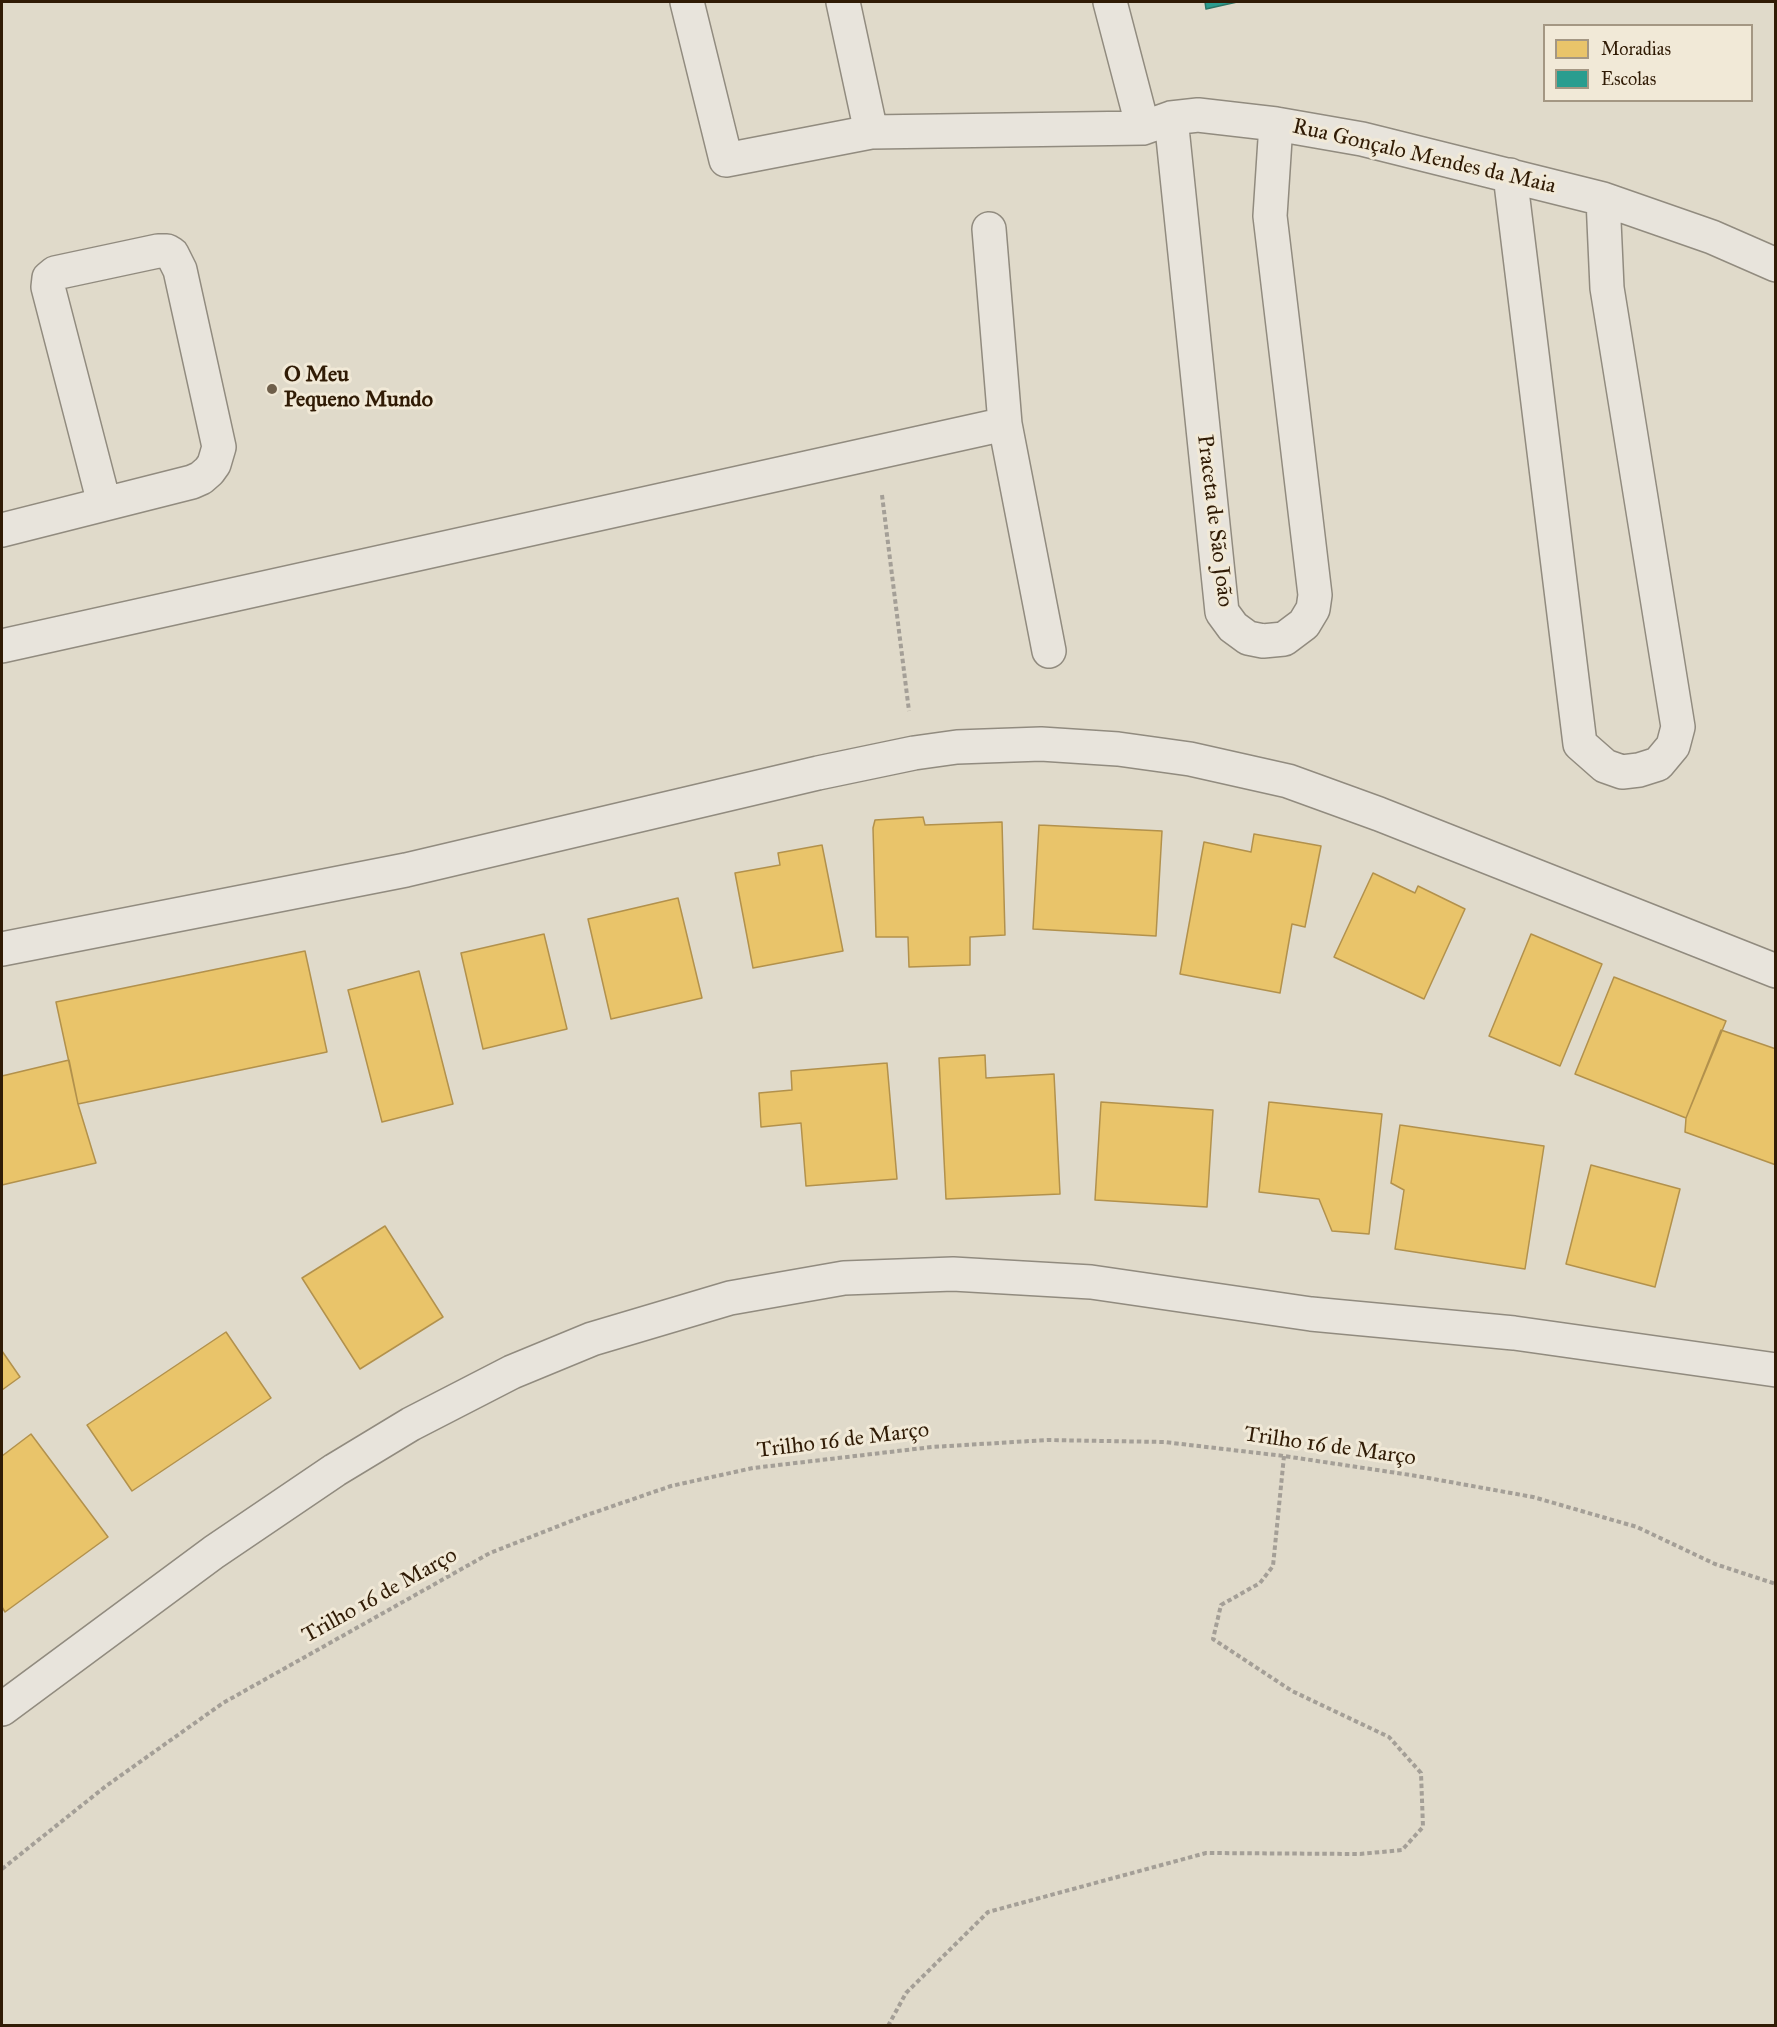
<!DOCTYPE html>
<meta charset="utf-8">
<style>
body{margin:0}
#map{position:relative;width:1777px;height:2027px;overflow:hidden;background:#e0daca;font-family:"IM FELL Great Primer",serif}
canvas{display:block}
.frame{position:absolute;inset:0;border:3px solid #301b05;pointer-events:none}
.legend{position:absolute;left:1543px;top:24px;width:210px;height:78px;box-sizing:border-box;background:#f1e9d7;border:2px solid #a49783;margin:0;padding:8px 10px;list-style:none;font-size:18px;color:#301b05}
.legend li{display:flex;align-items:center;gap:12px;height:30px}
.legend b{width:30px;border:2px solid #a49783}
</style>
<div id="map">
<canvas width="1777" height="2027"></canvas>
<div class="frame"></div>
<ul class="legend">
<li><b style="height:16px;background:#e9c46a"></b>Moradias</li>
<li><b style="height:16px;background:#2a9d8f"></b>Escolas</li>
</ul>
</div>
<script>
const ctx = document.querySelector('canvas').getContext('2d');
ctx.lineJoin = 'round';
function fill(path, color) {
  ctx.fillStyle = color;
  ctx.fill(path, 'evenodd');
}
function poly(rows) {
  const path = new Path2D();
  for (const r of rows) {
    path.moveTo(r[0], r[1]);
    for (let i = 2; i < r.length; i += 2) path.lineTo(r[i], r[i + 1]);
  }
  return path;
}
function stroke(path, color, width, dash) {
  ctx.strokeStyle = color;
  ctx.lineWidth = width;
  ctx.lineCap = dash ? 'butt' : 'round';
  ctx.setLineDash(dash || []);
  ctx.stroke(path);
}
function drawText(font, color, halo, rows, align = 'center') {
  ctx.font = font + ' "IM FELL Great Primer",serif';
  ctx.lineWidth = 6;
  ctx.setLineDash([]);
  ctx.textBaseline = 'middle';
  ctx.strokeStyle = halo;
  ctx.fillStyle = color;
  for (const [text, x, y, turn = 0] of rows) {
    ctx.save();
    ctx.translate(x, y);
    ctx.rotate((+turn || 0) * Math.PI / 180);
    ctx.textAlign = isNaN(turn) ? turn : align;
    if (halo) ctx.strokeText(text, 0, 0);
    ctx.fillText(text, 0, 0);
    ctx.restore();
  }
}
const homes = poly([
 [923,817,925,825,1002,822,1005,935,970,937,970,965,909,967,908,937,876,937,873,828,875,820,923,817],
 [1039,825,1162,831,1156,936,1033,929,1039,825],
 [1254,834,1321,846,1305,927,1292,924,1280,993,1180,974,1204,842,1251,852,1254,834],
 [822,845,843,951,753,968,735,873,780,865,778,853,822,845],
 [1373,873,1415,893,1418,886,1465,909,1424,999,1334,957,1373,873],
 [678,898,702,998,611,1019,588,919,678,898],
 [544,934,567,1029,483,1049,461,953,544,934],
 [1531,934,1602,964,1560,1066,1489,1036,1531,934],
 [305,951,327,1052,78,1104,56,1002,305,951],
 [419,971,453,1104,382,1122,348,990,419,971],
 [1614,977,1726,1021,1686,1118,1575,1074,1614,977],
 [1721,1030,1776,1049,1776,1165,1685,1132,1686,1118,1721,1030],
 [985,1055,986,1078,1054,1074,1060,1194,946,1199,939,1058,985,1055],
 [69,1060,78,1104,96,1163,2,1185,2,1076,69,1060],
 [887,1063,897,1179,806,1186,801,1123,761,1127,759,1093,792,1090,791,1071,887,1063],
 [1101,1102,1213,1110,1207,1207,1095,1200,1101,1102],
 [1269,1102,1382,1114,1369,1234,1332,1231,1319,1199,1259,1192,1269,1102],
 [1400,1125,1544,1146,1525,1269,1395,1249,1404,1190,1391,1183,1400,1125],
 [1591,1165,1680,1189,1655,1287,1566,1264,1591,1165],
 [385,1226,443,1317,360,1369,302,1278,385,1226],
 [226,1332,271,1398,132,1491,87,1425,226,1332],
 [2,1351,20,1377,2,1390,2,1351],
 [31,1434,108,1537,5,1612,2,1607,2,1456,31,1434]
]);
fill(homes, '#e9c46a');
stroke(homes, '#b2914c', 1.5);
const schools = poly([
 [1205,2,1237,2,1206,9,1205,2]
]);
fill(schools, '#2a9d8f');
stroke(schools, '#2c7666', 1.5);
const minor = poly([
 [687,2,726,160,871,132],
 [843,2,871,132,1143,128,1171,118,1198,115,1276,124,1362,139,1603,199,1712,237,1776,265],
 [1110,2,1143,128],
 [1171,118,1222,612,1233,627,1248,638,1263,641,1284,639,1304,624,1313,609,1315,595,1270,216,1276,124],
 [1510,175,1580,744,1605,766,1622,772,1639,770,1658,764,1673,746,1678,727,1607,288,1603,199],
 [1005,424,1049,651],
 [2,530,192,482,201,478,209,471,214,464,219,447,180,270,172,254,167,251,158,251,55,273,49,278,48,287,104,503],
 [2,646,1005,424,989,229],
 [2,949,406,870,818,773,914,753,957,747,1041,744,1118,749,1190,759,1288,781,1379,814,1776,971],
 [2,1709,214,1552,335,1470,411,1424,512,1372,592,1339,730,1298,844,1278,953,1274,1091,1282,1311,1314,1514,1333,1776,1370]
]);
stroke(minor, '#918b7f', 36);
stroke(poly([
 [882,495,909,711],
 [2,1869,106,1786,223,1703,490,1553,584,1516,671,1486,753,1468,932,1447,1047,1440,1164,1442,1284,1456,1417,1476,1533,1497,1637,1527,1715,1564,1776,1584],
 [888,2026,906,1993,988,1912,1206,1853,1360,1854,1402,1850,1423,1827,1421,1773,1389,1737,1292,1691,1213,1639,1221,1605,1260,1583,1273,1566,1284,1456]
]), '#a49f97', 4, [4.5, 3]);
stroke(minor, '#e8e4dc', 33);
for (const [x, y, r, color] of [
 [272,389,6,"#6e5e4a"]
]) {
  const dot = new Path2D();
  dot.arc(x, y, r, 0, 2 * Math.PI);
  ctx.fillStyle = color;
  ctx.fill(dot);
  stroke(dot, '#f1e9d7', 2);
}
drawText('22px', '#301b05', '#f1e9d7', [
 ["Rua Gonçalo Mendes da Maia",1424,157,13],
 ["Praceta de São João",1214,521,83],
 ["Trilho 16 de Março",843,1441,-7],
 ["Trilho 16 de Março",1330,1447,8],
 ["Trilho 16 de Março",380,1596,-29]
]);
drawText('bold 22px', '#301b05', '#f1e9d7', [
 ["O Meu",284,376],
 ["Pequeno Mundo",284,401]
], 'left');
</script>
